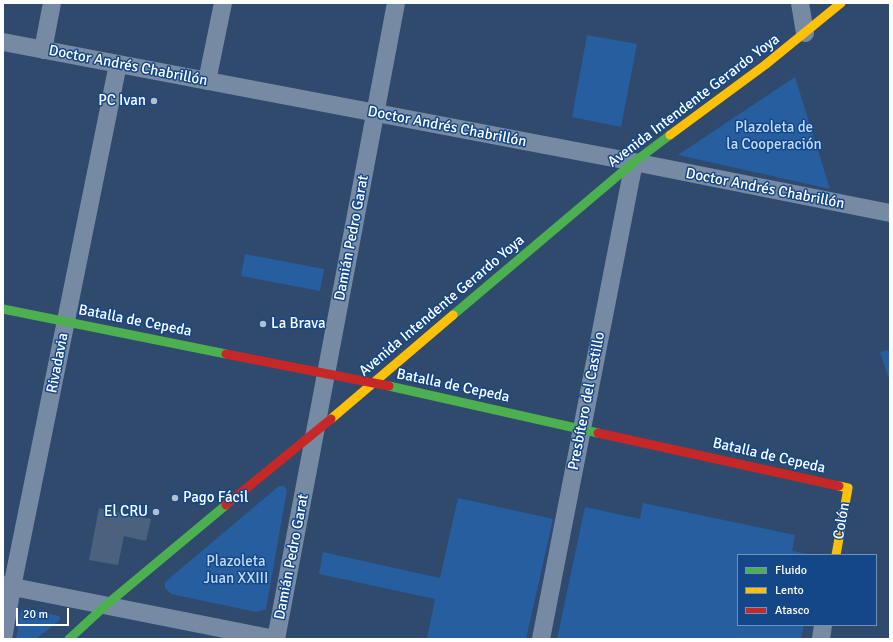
<!DOCTYPE html>
<meta charset="utf-8">
<style>
body{margin:0}
#map{position:relative;width:893px;height:642px;overflow:hidden;background:#2f4a6d;font-family:Signika,sans-serif}
canvas{display:block}
.frame{position:absolute;inset:0;border:4px solid #fff;pointer-events:none}
.legend{position:absolute;left:737px;top:554px;width:140px;height:72px;box-sizing:border-box;background:#144788;border:1px solid #7291b8;margin:0;padding:5px 7px;list-style:none;font-size:12px;color:#fff}
.legend li{display:flex;align-items:center;gap:8px;height:20px}
.legend b{width:20px;border:1px solid #7291b8}
.scale{position:absolute;left:16px;top:608px;width:53px;height:18px;box-sizing:border-box;border:2px solid #fff;border-top:0;padding-left:5px;font-size:12px;line-height:14px;white-space:nowrap;color:#fff;-webkit-text-stroke:3px #144788;paint-order:stroke}
</style>
<div id="map">
<canvas width="893" height="642"></canvas>
<div class="frame"></div>
<ul class="legend">
<li><b style="height:5px;background:#4caf50"></b>Fluido</li>
<li><b style="height:5px;background:#ffc107"></b>Lento</li>
<li><b style="height:5px;background:#c62828"></b>Atasco</li>
</ul>
<div class="scale">20 m</div>
</div>
<script>
const ctx = document.querySelector('canvas').getContext('2d');
ctx.lineJoin = 'round';
function fill(path, color) {
  ctx.fillStyle = color;
  ctx.fill(path, 'evenodd');
}
function poly(rows) {
  const path = new Path2D();
  for (const r of rows) {
    path.moveTo(r[0], r[1]);
    for (let i = 2; i < r.length; i += 2) path.lineTo(r[i], r[i + 1]);
  }
  return path;
}
function stroke(path, color, width, dash) {
  ctx.strokeStyle = color;
  ctx.lineWidth = width;
  ctx.lineCap = dash ? 'butt' : 'round';
  ctx.setLineDash(dash || []);
  ctx.stroke(path);
}
function drawText(font, color, halo, rows, align = 'center') {
  ctx.font = font + ' Signika,sans-serif';
  ctx.lineWidth = 3;
  ctx.setLineDash([]);
  ctx.textBaseline = 'middle';
  ctx.strokeStyle = halo;
  ctx.fillStyle = color;
  for (const [text, x, y, turn = 0] of rows) {
    ctx.save();
    ctx.translate(x, y);
    ctx.rotate((+turn || 0) * Math.PI / 180);
    ctx.textAlign = isNaN(turn) ? turn : align;
    if (halo) ctx.strokeText(text, 0, 0);
    ctx.fillText(text, 0, 0);
    ctx.restore();
  }
}
fill(poly([
 [587,35,637,44,621,127,572,117],
 [795,77,830,189,678,155],
 [245,254,324,269,320,291,241,276],
 [890,350,890,382,880,352],
 [279,486,284,486,287,490,266,609,256,612,171,594,165,588,165,582],
 [458,498,553,519,526,639,427,639,435,599,319,574,323,552,440,578],
 [643,503,795,535,792,551,812,555,738,555,738,625,804,625,801,639,557,639,585,507,640,519],
 [26,608,59,616,60,620,36,639,16,639,20,612,23,609]
]), '#275e9f');
fill(poly([
 [99,508,151,519,146,541,124,536,118,565,89,560]
]), '#4b627e');
stroke(poly([
 [800,3,805,33],
 [3,42,634,162,890,213],
 [43,50,52,3],
 [207,81,223,3],
 [3,585,275,639],
 [3,639,12,587,118,64],
 [276,639,396,3],
 [541,639,634,162],
 [821,639,823,625]
]), '#768aa3', 18);
stroke(poly([
 [3,309,226,354],
 [453,315,634,162,670,135],
 [389,386,598,433],
 [69,639,106,605,226,505]
]), '#4caf50', 9);
stroke(poly([
 [670,135,765,65,841,3],
 [331,419,453,315],
 [836,555,848,488,839,486]
]), '#ffc107', 9);
stroke(poly([
 [226,354,389,386],
 [598,433,839,486],
 [226,505,331,419]
]), '#c62828', 9);
for (const [x, y, r, color] of [
 [154,101,4,"#b6c0cc"],
 [263,324,4,"#b6c0cc"],
 [175,498,4,"#b6c0cc"],
 [156,512,4,"#b6c0cc"]
]) {
  const dot = new Path2D();
  dot.arc(x, y, r, 0, 2 * Math.PI);
  ctx.fillStyle = color;
  ctx.fill(dot);
  stroke(dot, '#144788', 1.5);
}
drawText('15px', '#fff', '#144788', [
 ["Doctor Andrés Chabrillón",128,66,11],
 ["Avenida Intendente Gerardo Yoya",694,101,-37],
 ["Doctor Andrés Chabrillón",447,127,11],
 ["Doctor Andrés Chabrillón",765,189,11],
 ["Damián Pedro Garat",352,238,-79],
 ["Avenida Intendente Gerardo Yoya",442,306,-40],
 ["Batalla de Cepeda",135,321,11],
 ["Rivadavia",58,363,-79],
 ["Batalla de Cepeda",453,386,12],
 ["Presbítero del Castillo",587,401,-79],
 ["Batalla de Cepeda",769,456,13],
 ["Colón",842,521,-80],
 ["Damián Pedro Garat",292,557,-79]
]);
drawText('15px', '#fff', '#144788', [
 ["PC Ivan",146,101],
 ["La Brava",271,324,"left"],
 ["Pago Fácil",183,498,"left"],
 ["El CRU",148,512]
], 'right');
drawText('15px', '#c0dbfb', '#144788', [
 ["Plazoleta de",774,128],
 ["la Cooperación",774,145],
 ["Plazoleta",236,562],
 ["Juan XXIII",236,579]
]);
</script>
